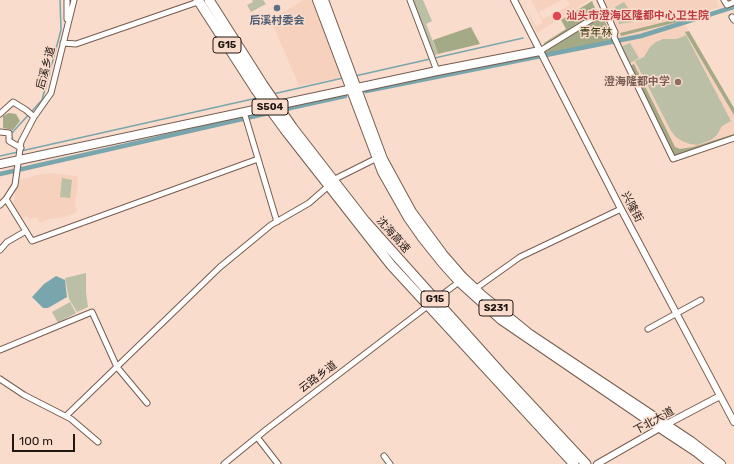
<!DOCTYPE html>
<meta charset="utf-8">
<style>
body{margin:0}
#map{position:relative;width:734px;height:464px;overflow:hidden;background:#fadccd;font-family:Rubik,sans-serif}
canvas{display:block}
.scale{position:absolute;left:12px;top:434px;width:63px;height:18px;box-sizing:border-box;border:2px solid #211711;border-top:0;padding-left:5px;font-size:12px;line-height:14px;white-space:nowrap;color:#211711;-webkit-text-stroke:3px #fadccd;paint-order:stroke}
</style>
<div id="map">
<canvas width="734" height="464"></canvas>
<div class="scale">100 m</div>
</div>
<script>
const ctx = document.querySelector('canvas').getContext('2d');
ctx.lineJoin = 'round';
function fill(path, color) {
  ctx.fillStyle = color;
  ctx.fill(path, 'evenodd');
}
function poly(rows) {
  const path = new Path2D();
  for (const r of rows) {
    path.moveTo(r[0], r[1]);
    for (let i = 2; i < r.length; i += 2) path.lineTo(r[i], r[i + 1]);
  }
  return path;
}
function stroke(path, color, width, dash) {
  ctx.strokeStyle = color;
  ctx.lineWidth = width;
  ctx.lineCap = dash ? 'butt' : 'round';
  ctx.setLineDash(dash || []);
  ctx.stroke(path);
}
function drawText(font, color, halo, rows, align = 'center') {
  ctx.font = font + ' Rubik,"Noto Sans SC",sans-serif';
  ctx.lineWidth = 3;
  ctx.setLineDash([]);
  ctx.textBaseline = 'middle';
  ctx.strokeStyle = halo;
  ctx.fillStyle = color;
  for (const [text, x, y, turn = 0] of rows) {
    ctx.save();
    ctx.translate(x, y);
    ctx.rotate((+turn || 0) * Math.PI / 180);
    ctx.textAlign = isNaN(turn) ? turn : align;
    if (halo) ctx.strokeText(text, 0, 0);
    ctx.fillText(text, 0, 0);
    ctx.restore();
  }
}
fill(poly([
 [303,0,314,0,343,77,299,86,271,20],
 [522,0,536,26,543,23,531,0,562,0,539,12,543,19,570,5,567,0,590,0,537,33],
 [602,0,716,0,720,7,682,19,734,108,734,138,673,157,616,35,618,30],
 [51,173,77,176,78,184,75,203,77,212,64,217,49,219,40,223,36,217,29,220,27,216,20,220,13,207,16,189,19,180,40,174]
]), '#f6d1be');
fill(poly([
 [252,0,263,0,266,4,251,12,247,5,253,2],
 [413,0,423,0,432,21,426,24,438,54,434,56],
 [624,2,632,14,633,22,619,24,615,7],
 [686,35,731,121,722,126,717,135,711,140,697,145,690,144,682,141,676,137,671,131,635,61,644,57,650,47,656,42,663,39,677,39],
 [630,43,639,58,630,63,621,47],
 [62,178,72,180,70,198,60,197],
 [86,273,86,292,88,307,77,312,69,299,65,278],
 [70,302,76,313,58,323,52,312]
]), '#bbbfa6');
fill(poly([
 [592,1,597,13,545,47,544,43,566,29,561,20],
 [599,17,604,19,611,36,612,42,546,55,544,52],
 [681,18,682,21,621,36,620,33],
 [471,27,480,44,438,54,433,40],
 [689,31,734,108,734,115,685,32],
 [634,64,675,147,680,149,693,147,734,134,734,138,673,157,630,66],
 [9,113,16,114,20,121,13,130,3,128,3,116]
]), '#a4aa86');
fill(poly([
 [56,276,65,280,67,297,48,308,43,308,32,297,44,284]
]), '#78a6ac');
stroke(poly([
 [355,76,523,38],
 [273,94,343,78],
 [13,141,11,134,42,100,61,30,60,0],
 [21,151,257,98],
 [0,156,18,152]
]), '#78a6ac', 1.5);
stroke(poly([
 [366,91,641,36,734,7],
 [281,110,345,96],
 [0,174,273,112]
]), '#78a6ac', 4.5);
const minor = poly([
 [67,0,67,19],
 [410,0,437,71],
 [600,0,615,32,614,37,621,52],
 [724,0,727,5,734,2],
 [732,17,734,20],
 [63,43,76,44,195,3],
 [620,50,673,159,734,138],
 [540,51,605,11],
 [244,112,277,222],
 [0,114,13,102,26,110,34,117],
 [0,132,9,133,9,141,21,148],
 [337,178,377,158],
 [6,199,32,241,258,159],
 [0,205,6,199,15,185,21,142,34,117,51,93,74,0],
 [0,250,7,242,26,231],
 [475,289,520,257,621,209],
 [439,297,459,282],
 [648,329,701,300],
 [0,350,92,312,117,367,147,403],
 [0,379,24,395,71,419,98,442],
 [66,416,220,267,271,225,309,203,325,189],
 [257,437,278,464],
 [384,456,390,464],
 [224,464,267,429,425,308]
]);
const tertiary = poly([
 [514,0,621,209,734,422],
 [597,464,665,425,720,396]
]);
const primary = poly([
 [317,0,382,172,408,218,422,238,442,263,459,282,501,320,640,415,696,452,711,464],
 [324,0,383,159,412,212,443,254,463,277,481,294,530,334,691,441,721,464],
 [0,164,437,71,540,51]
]);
const motorway = poly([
 [198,0,256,90],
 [209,0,263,85],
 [292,127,365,221,501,373,586,464],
 [286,131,391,265,574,464]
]);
stroke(minor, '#765c4f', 7);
stroke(tertiary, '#765c4f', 8);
stroke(primary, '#765c4f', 10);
stroke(motorway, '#765c4f', 11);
stroke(minor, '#fff', 5);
stroke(tertiary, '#fff', 6);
stroke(primary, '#fff', 8);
stroke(motorway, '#fff', 9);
const motorwayBridge = poly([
 [263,85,292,127],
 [256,90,286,131]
]);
stroke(motorwayBridge, '#765c4f', 11, []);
stroke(motorwayBridge, '#fff', 9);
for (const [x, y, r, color] of [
 [277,8,4,"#5c6f8a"],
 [557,16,5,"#e0444e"],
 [678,82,4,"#8d6e63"]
]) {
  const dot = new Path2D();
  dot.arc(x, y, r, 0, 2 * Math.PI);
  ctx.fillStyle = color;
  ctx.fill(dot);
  stroke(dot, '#fadccd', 1.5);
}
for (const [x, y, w] of [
 [227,45,28],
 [270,107,36],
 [435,299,28],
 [496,308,34]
]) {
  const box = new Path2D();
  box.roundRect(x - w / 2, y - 8, w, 16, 3);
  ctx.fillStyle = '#fadccd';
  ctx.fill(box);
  stroke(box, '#211711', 1);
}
drawText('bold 10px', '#211711', null, [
 ["G15",227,45],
 ["S504",270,107],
 ["G15",435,299],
 ["S231",496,308]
]);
drawText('bold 11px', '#be3a42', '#fadccd', [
 ["汕头市澄海区隆都中心卫生院",566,16]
], 'left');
drawText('bold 11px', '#4e5e75', '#fadccd', [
 ["后溪村委会",277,21]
]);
drawText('11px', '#353a0d', '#fadccd', [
 ["青年林",596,33]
]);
drawText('11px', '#211711', '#fadccd', [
 ["后溪乡道",46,68,-75],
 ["兴隆街",632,207,62],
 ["沈海高速",393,235,48],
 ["云路乡道",318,377,-37],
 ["下北大道",654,421,-29]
]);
drawText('bold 11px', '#785e54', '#fadccd', [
 ["澄海隆都中学",670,82]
], 'right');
</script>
